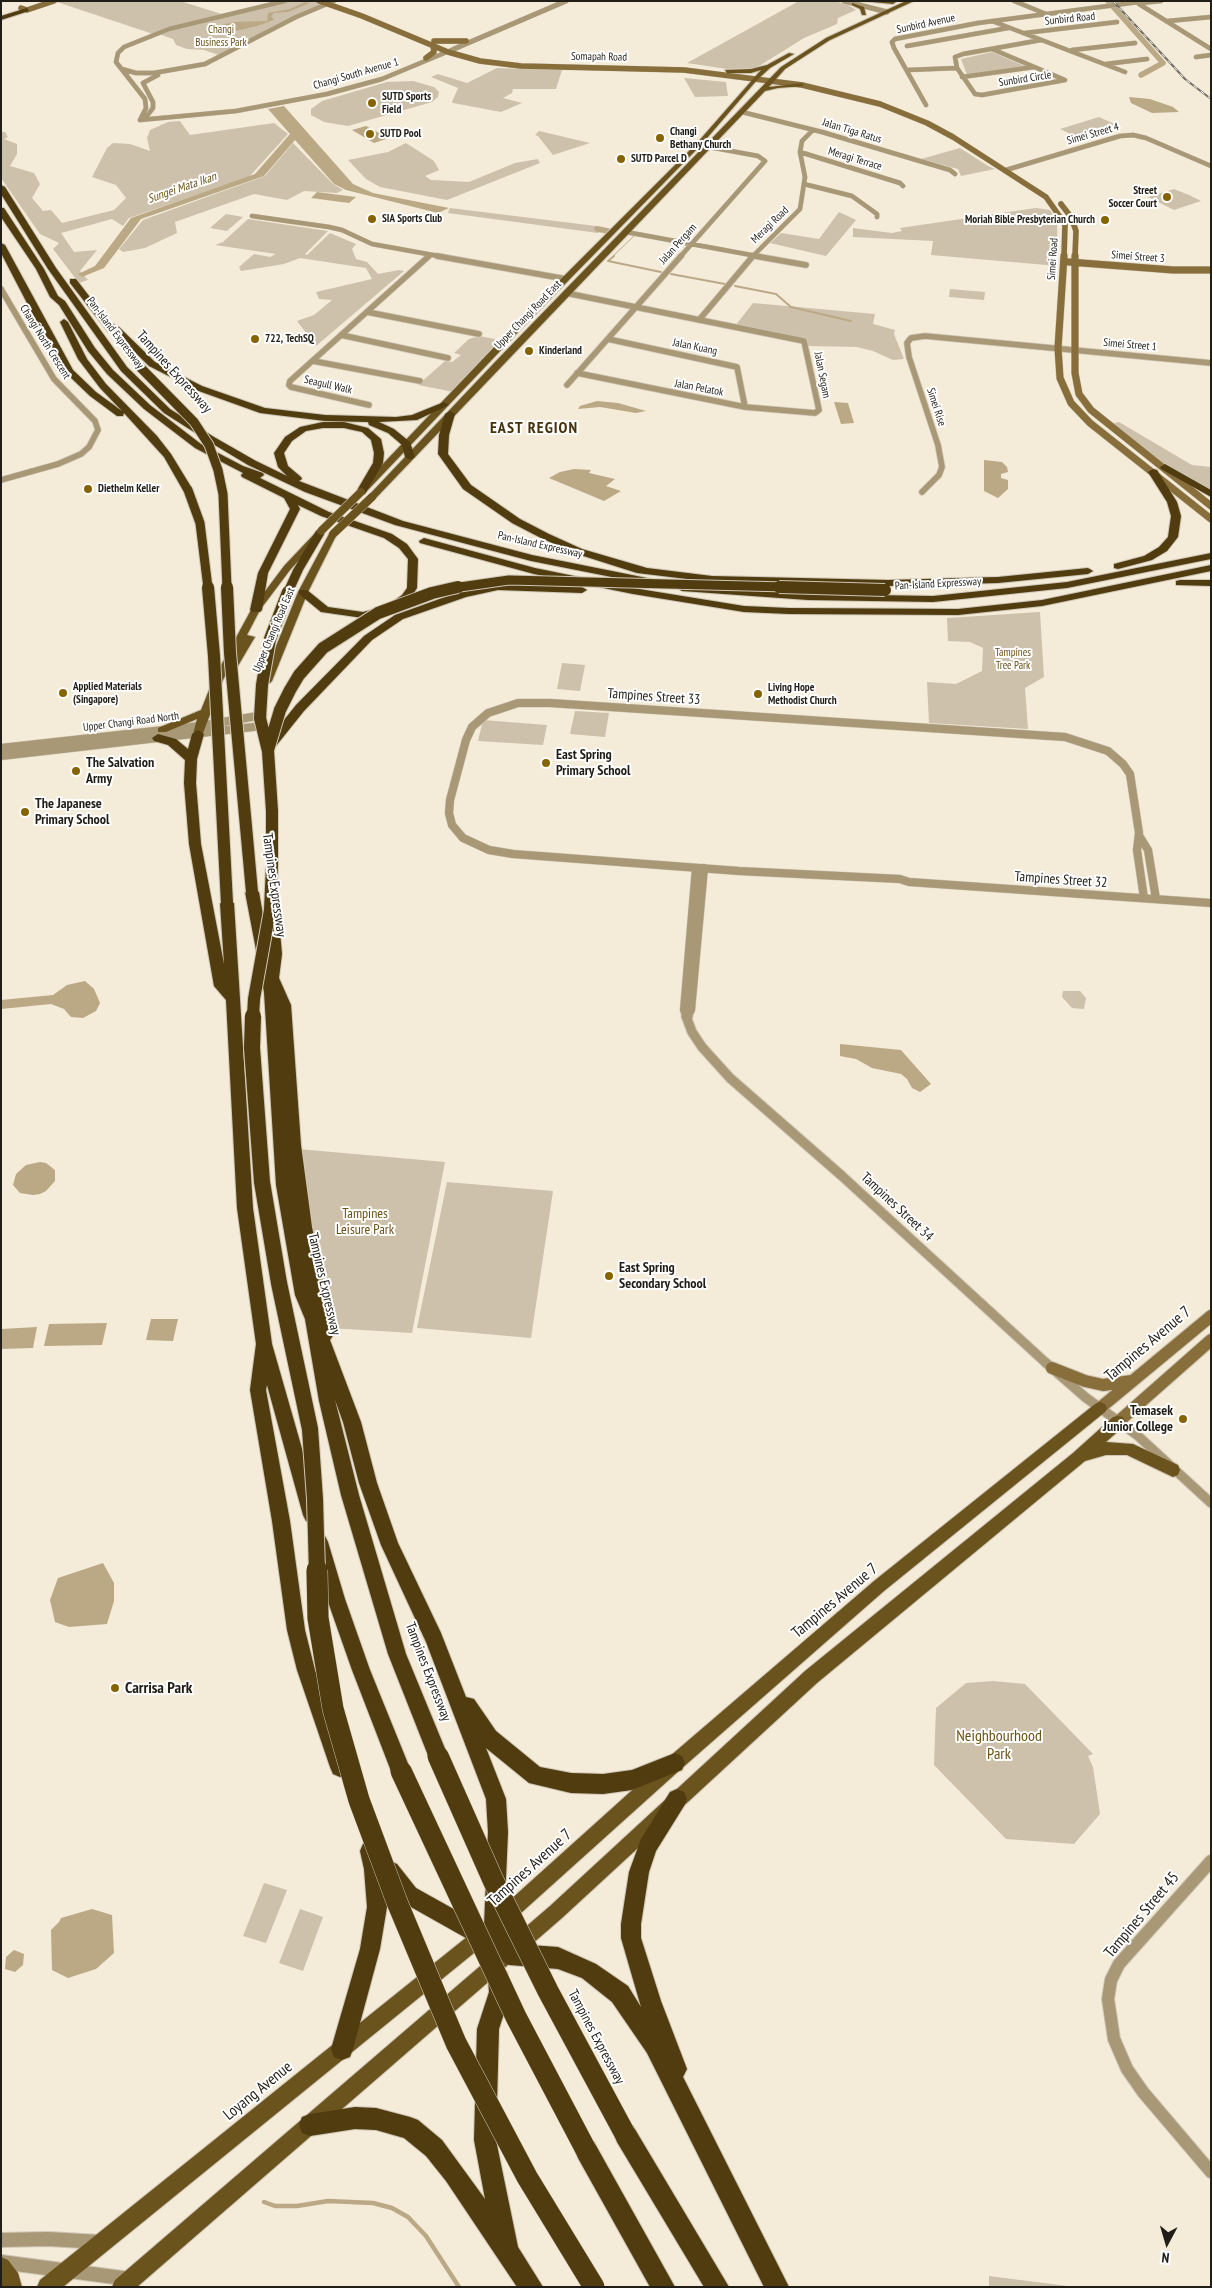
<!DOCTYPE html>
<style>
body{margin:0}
#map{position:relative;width:1212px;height:2288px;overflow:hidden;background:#f4ebd9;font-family:"PT Sans Narrow",sans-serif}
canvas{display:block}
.frame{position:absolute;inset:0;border:2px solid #211e18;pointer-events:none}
.north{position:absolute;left:1142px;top:2218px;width:50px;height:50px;-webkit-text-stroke:4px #fff;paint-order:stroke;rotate:186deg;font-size:14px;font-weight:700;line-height:20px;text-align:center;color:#211e18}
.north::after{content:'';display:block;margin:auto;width:18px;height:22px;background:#211e18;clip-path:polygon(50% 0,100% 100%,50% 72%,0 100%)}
</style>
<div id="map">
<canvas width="1212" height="2288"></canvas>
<div class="frame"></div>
<div class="north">N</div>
</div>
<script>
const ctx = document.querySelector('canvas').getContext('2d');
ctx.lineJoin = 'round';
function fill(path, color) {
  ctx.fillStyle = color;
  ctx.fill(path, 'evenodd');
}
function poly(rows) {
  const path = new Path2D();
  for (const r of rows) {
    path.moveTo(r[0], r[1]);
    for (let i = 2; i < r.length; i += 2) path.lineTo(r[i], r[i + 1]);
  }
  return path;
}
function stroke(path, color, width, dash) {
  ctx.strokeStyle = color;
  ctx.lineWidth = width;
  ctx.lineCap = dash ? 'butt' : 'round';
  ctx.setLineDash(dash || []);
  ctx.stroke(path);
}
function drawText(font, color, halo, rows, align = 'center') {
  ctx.font = font + ' "PT Sans Narrow",sans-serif';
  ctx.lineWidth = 4;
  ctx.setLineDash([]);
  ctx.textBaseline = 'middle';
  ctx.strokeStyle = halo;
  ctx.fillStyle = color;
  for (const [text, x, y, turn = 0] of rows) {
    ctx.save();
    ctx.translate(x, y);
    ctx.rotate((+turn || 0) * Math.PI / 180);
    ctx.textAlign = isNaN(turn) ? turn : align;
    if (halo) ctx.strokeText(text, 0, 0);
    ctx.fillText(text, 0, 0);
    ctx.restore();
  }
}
fill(poly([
 [54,1,180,1,228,16,285,1,318,1,327,4,222,56,204,50,187,49,176,45,173,39,156,33,153,34],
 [799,1,835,1,848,5,856,10,838,18,837,24,804,38,756,68,727,69,687,63],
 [992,52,1027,67,967,75,961,59],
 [497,68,562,70,556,89,513,89,512,93,503,98,522,103,501,112,453,103,452,102,458,88,431,77,438,74,467,83],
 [684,78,726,82,728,96,695,97],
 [413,81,434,87,439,92,438,97,432,102,348,126,324,122,311,115,311,109,322,101,387,82],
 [1099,117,1119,126,1079,138,1060,129],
 [180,121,190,135,274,123,288,134,249,177,129,218,123,226,112,219,61,233,74,252,97,250,80,271,88,280,79,283,53,249,59,243,40,234,1,178,1,132,5,132,8,137,4,139,17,144,17,154,10,166,34,173,40,184,32,198,43,211,51,210,62,223,114,210,126,198,116,185,92,177,107,148,113,143,130,144,150,151,147,138,150,130,168,122],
 [539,131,590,143,553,155,538,136,535,135],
 [293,143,333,184,343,190,337,193,304,191,287,200,254,194,175,222,177,233,145,248,123,252,119,249,143,220,265,176],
 [406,143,434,161,439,170,425,176,431,180,469,182,515,163,538,159,540,163,447,200,380,187,366,179,348,160,388,152],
 [960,148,988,166,995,169,961,176,958,169,921,159],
 [1174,189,1189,195,1201,201,1174,210,1148,197],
 [450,208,604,227,598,233,448,213],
 [1036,208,1050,210,1057,222,1058,266,931,255,933,241,853,237,853,228,892,233,902,231,900,228],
 [839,212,856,220,826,256,770,243,781,233,819,239],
 [226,214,243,217,227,231,210,228],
 [248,219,328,231,305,254,307,255,330,233,356,244,352,249,356,259,367,262,378,274,399,270,404,271,316,346,297,321,314,315,332,300,319,299,316,292,372,279,366,268,300,258,284,264,241,271,239,267,254,254,270,257,276,254,215,245,223,242],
 [950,289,985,292,984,300,949,297],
 [753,303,875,314,873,324,895,330,894,334,904,359,893,360,873,351,857,347,809,346,804,341,735,326],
 [479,336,500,340,454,392,418,385,445,361,452,362,461,355,454,353,469,339],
 [1119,422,1192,465,1211,467,1211,492,1167,467,1111,424],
 [1040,612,1044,677,1025,688,1028,729,929,723,927,682,956,684,982,671,983,648,970,642,948,641,947,618],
 [562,663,585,665,580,691,557,689],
 [575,711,609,713,605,737,570,734],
 [483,720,547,725,543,745,478,741],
 [1063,991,1080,991,1086,998,1084,1009,1072,1008,1062,997],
 [287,1148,445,1162,412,1333,329,1328],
 [447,1182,553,1191,531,1338,417,1328],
 [993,1681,1025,1684,1093,1754,1088,1756,1093,1767,1100,1814,1074,1844,1006,1839,934,1765,936,1708,966,1683],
 [264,1883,287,1890,266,1943,243,1936],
 [300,1909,323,1917,303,1971,279,1963],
 [989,2276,1075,2287,989,2287]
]), '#cdc1ac');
fill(poly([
 [305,2,310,3,288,12,274,13,271,16,274,20,257,26,227,33,225,32,212,34,205,32,212,27,235,22,267,21,268,13,290,9],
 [1129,97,1150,99,1173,107,1179,112,1152,113,1131,103],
 [284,106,353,184,373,193,449,208,438,213,346,190,334,184,295,140,264,176,141,219,104,268,82,277,78,274,95,266,131,218,255,174,290,134,268,109],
 [366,126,389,138,374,143,352,130],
 [317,192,356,197,349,203,311,198],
 [597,401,618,403,646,411,636,413,600,407,578,409,580,406],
 [834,402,848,403,854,423,841,424],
 [984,460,1002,462,1007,467,1008,472,1001,474,1001,478,1008,480,1008,489,998,498,984,491],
 [574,469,591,470,589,473,615,479,606,486,621,491,604,501,549,478,560,472],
 [85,981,94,989,100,1003,96,1011,83,1018,71,1017,64,1009,51,1004,1,1009,1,1000,53,995,67,985],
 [840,1044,901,1050,931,1084,920,1092,912,1088,907,1079,901,1074,872,1068,856,1059,840,1056],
 [40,1162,46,1163,55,1170,55,1181,46,1191,40,1194,33,1195,20,1193,13,1185,16,1174,26,1165],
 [151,1319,178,1319,173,1341,146,1340],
 [107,1323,102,1345,44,1346,49,1324],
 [37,1327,33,1348,1,1349,1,1329],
 [103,1563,114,1583,114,1601,107,1624,69,1627,55,1622,50,1600,58,1578],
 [92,1909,112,1915,114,1953,96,1969,68,1978,52,1970,51,1930,59,1922,61,1918],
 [14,1950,24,1954,23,1965,15,1972,5,1969,6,1957]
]), '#bba986');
stroke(poly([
 [612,257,634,236]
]), '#bba986', 1);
stroke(poly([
 [614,256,608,261,661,272],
 [671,274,725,284],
 [735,286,776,294,791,307,851,321]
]), '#bba986', 2);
stroke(poly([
 [264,2202,275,2206,297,2206,328,2201,373,2203,392,2208,408,2217,426,2236,459,2287]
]), '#bba986', 4.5);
stroke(poly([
 [1108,1,1163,63,1141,75],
 [597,229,608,231]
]), '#bba986', 5.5);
const minorFar4 = poly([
 [285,1,169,29,124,47,118,53,116,62,145,99,146,108,140,120,236,111,327,94,382,79,454,49],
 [1014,1,1046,14],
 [1141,3,1161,1],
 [1139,4,1211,49],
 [992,21,1125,72],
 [1168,21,1211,17],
 [1025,33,1117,22],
 [907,46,1008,28],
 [992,49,1065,80,982,95,975,94,957,68,955,57,963,54,1041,40],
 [1072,50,1135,43],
 [1196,57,1211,55],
 [1106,64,1147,59],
 [122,69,136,73,154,73,205,64,296,17,334,1],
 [908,70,957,68],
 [962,77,1034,67],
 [926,105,894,48,892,42,895,39,978,23,1146,1],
 [742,112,822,132,950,170,955,174],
 [146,117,153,108,153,102,143,83,158,75],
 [800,152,900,183,903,186],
 [1006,170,1120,136,1133,135,1146,138,1211,166],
 [804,184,852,196,877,214,877,217],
 [252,216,329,227,342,230,372,244,444,257],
 [626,232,762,257],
 [428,257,430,255],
 [680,257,765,161,758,156,709,147],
 [752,257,800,209,805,177,800,152,802,141,813,130]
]);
const minorFar3 = poly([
 [437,256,566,279],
 [755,256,806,265],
 [1,289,54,379,95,421,98,430,89,447,81,454,58,464,1,480],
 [566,293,804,341,819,410,815,413,745,407,577,373],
 [367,312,479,334],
 [699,320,753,256],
 [341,335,448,358],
 [608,339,737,367,745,407],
 [313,361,420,381],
 [567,385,681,256],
 [369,405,291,387,289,385,290,381,429,256],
 [922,492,939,475,942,467,938,445,909,357,907,343,911,338,925,336,1211,363]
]);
const minorFar2 = poly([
 [1140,837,1148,850,1156,899],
 [1144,898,1137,850,1139,833,1130,774,1123,764,1108,751,1065,737,550,703,518,703,488,713,472,727,466,740,450,800,449,813,452,825,463,838,489,850,513,854,739,871,900,879,909,882,1211,903],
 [687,1017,684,1010,696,868],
 [687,1017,691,1010,704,868]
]);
const minorFar1 = poly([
 [686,1016,692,1032,702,1047,730,1078,842,1176,1045,1362,1085,1397,1137,1435,1211,1503],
 [687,1018,688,1016]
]);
const minor = poly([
 [1211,1861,1119,1964,1111,1980,1108,1999,1114,2039,1127,2069,1143,2092,1211,2172]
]);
const tertiaryFar2 = poly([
 [844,1,887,12],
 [454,49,566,1]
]);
const tertiaryFar1 = poly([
 [1,748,200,726,263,715],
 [1,756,262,726]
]);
const tertiary = poly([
 [1,2240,48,2239,100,2242],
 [1,2262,130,2279]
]);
const secondaryFar2 = poly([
 [319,1,362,16,448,52,480,61,521,66,684,70,802,85,880,104,927,123,953,137,1046,197,1065,224,1064,257],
 [21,8,27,10,54,1],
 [434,41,466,41],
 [426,58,434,52,433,45],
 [1061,204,1071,217,1076,231,1075,257]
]);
const secondaryFar1 = poly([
 [1064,256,1058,348,1060,378,1071,403,1090,423,1211,519],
 [1075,256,1075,373,1079,394,1091,410,1211,506],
 [1069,262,1173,270,1211,270]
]);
const secondary = poly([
 [1052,1368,1085,1381,1103,1385,1132,1381],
 [1100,1408,1211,1316],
 [1118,1422,1211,1340]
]);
const primary = poly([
 [861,1,895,1,896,2,893,4,861,1],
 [906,1,914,1,830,40,785,69,769,87,802,83,804,86,778,88,765,91,375,499,369,499,369,495,496,361,781,67,826,38,906,1],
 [852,3,864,7,866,15,862,15,860,9,852,5,852,3],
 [789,53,794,54,770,68,757,80,701,145,524,326,366,492,360,492,360,488,518,322,697,143,761,70,751,73,727,73,725,70,751,69,767,65,789,53],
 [317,531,324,533,290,570,260,610,247,635,255,637,232,676,225,676,223,680,202,736,198,737,193,734,197,719,166,732,158,732,158,728,201,710,213,680,251,610,284,566,317,531],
 [333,531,337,534,308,592,272,681,270,683,264,683,262,681,298,592,329,534,333,531],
 [1100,1402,1105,1404,1107,1408,1105,1412,884,1591,681,1769,511,1922,505,1925,499,1922,496,1916,499,1910,669,1757,874,1581,1095,1404,1100,1402],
 [1118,1416,1123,1417,1125,1422,1123,1427,1106,1442,1133,1444,1178,1465,1180,1470,1178,1475,1173,1477,1127,1455,1106,1455,1085,1461,817,1683,562,1918,137,2287,112,2287,115,2280,550,1906,805,1671,1073,1453,1113,1417,1118,1416],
 [484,1925,490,1928,493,1934,490,1940,63,2287,37,2287,40,2280,478,1928,484,1925],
 [1,2257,8,2260,18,2273,22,2287,2,2287,1,2257]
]);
const motorway = poly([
 [27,8,29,11,1,20,1,16,27,8],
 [1,185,5,187,56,268,127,367,170,409,214,437,256,461,287,476,278,467,274,453,285,437,300,427,323,422,344,422,368,428,381,439,384,453,383,463,365,494,361,495,356,492,373,463,374,453,371,440,362,432,344,428,323,428,306,431,292,441,284,453,288,466,301,477,302,479,299,481,403,521,532,555,652,579,657,582,652,585,531,561,395,525,305,492,248,465,208,441,164,413,121,371,48,269,1,194,1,185],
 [1,208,4,208,44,269,58,296,65,301,95,348,113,370,150,405,201,444,243,466,263,473,264,475,260,478,329,512,392,534,407,544,418,559,417,588,410,599,396,609,363,618,321,612,299,594,299,590,307,590,328,607,363,612,375,609,388,605,402,595,407,588,408,559,399,548,384,538,321,516,298,505,300,509,268,573,262,610,260,612,252,612,250,610,258,573,290,509,284,498,242,477,241,475,243,473,195,448,144,409,107,374,88,351,59,305,50,297,36,269,1,217,1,208],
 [1,243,5,245,73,370,96,392,122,411,100,388,78,359,60,322,64,319,68,322,87,359,106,384,157,436,171,454,193,490,192,492,184,492,164,457,124,413,123,416,117,416,90,396,67,374,54,355,1,253,1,243],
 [70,279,76,279,109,322,119,327,155,362,202,386,265,408,325,415,396,417,412,415,444,402,449,405,417,420,379,422,394,429,410,442,415,457,410,460,405,457,402,445,388,433,369,425,368,422,325,421,260,413,196,390,149,366,114,332,108,332,70,283,70,279],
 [450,411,455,414,449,435,448,454,471,485,520,519,549,534,582,549,647,568,712,576,888,580,998,577,1088,568,1093,571,1088,574,998,583,888,586,712,582,637,573,574,553,541,538,512,523,463,489,438,454,439,435,445,414,450,411],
 [1165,464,1211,490,1211,497,1161,469,1160,467,1165,464],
 [1153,469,1157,470,1177,502,1181,516,1178,537,1167,551,1152,560,1118,569,1114,568,1114,564,1144,556,1159,547,1168,537,1171,516,1167,502,1148,472,1153,469],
 [321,528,326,531,303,570,293,592,288,595,284,594,283,592,293,570,316,531,321,528],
 [424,538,535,568,633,588,744,606,789,608,958,609,1042,600,1211,565,1211,571,1042,606,958,615,789,614,744,612,633,594,534,574,420,543,419,541,424,538],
 [1211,553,1211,559,1067,588,933,602,808,600,682,591,677,588,682,585,808,594,933,596,1067,582,1211,553],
 [1180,580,1211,580,1211,586,1176,585,1176,581,1180,580],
 [498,584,582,587,587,590,582,593,498,590,466,597,403,619,372,640,304,711,272,751,264,751,262,748,264,745,296,705,364,636,395,615,459,592,498,584],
 [198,730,204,734,197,759,196,783,201,844,224,964,220,903,227,898,234,903,253,1208,272,1344,321,1515,318,1521,312,1523,306,1521,303,1515,267,1385,266,1390,290,1521,305,1630,315,1670,350,1767,347,1774,340,1777,333,1774,330,1767,297,1670,287,1630,272,1521,250,1390,256,1344,237,1208,226,1000,214,986,189,844,184,783,185,760,168,745,154,741,152,738,158,734,176,739,188,749,192,734,198,730],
 [252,887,259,892,266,932,264,909,271,904,278,909,282,954,279,978,291,1005,301,1145,312,1227,334,1334,330,1340,361,1422,377,1483,398,1543,441,1633,466,1697,474,1699,496,1731,540,1767,571,1773,603,1774,632,1770,675,1753,682,1756,685,1763,682,1770,632,1790,603,1794,571,1793,529,1783,486,1748,506,1799,508,1832,504,1924,515,1944,558,1947,596,1964,628,1986,641,2007,621,1938,621,1924,629,1872,641,1839,670,1792,677,1789,684,1792,687,1799,684,1806,656,1851,649,1872,641,1924,641,1938,661,2001,687,2069,683,2077,789,2287,764,2287,647,2053,612,2002,582,1978,558,1969,509,1965,502,1961,489,1938,487,1942,480,1945,473,1942,402,1902,385,1881,387,1907,380,1949,353,2049,350,2057,342,2060,334,2057,331,2049,360,1949,367,1907,364,1869,360,1851,363,1844,370,1841,377,1844,383,1864,390,1861,397,1864,416,1888,484,1926,488,1832,486,1799,426,1642,381,1545,359,1483,343,1422,335,1400,359,1495,406,1654,448,1756,445,1763,438,1766,431,1763,388,1654,341,1495,319,1401,305,1319,295,1295,276,1185,264,992,245,892,252,887],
 [319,1534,325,1536,328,1542,345,1599,370,1670,411,1771,408,1778,401,1781,394,1778,391,1771,352,1670,327,1599,310,1542,313,1536,319,1534],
 [499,1969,507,1972,511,1992,499,2029,496,2140,518,2247,543,2287,517,2287,446,2181,426,2156,404,2138,376,2130,355,2129,310,2136,302,2133,299,2125,302,2117,310,2114,355,2107,376,2108,410,2117,418,2120,442,2140,485,2199,474,2140,477,2029,489,1992,488,1980,491,1972,499,1969],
 [625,2123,633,2126,729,2287,704,2287,617,2142,614,2134,617,2126,625,2123],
 [586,2139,594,2142,675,2287,650,2287,578,2158,575,2150,578,2142,586,2139]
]);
stroke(minorFar4, '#cec6b6', 5);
stroke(minorFar3, '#cec6b6', 7);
stroke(minorFar2, '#cec6b6', 9);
stroke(minorFar1, '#cec6b6', 11);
stroke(minor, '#cec6b6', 14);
stroke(tertiaryFar2, '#cec6b6', 5.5);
stroke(tertiaryFar1, '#cec6b6', 9);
stroke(tertiary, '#cec6b6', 16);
stroke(secondaryFar2, '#cec6b6', 6);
stroke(secondaryFar1, '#cec6b6', 8);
stroke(secondary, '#cec6b6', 14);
stroke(primary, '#cec6b6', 2);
stroke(motorway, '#cec6b6', 2);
stroke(minorFar4, '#a89876', 4.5);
stroke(minorFar3, '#a89876', 5.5);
stroke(minorFar2, '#a89876', 8);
stroke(minorFar1, '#a89876', 9);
stroke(minor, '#a89876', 12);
stroke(tertiaryFar2, '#a89876', 5);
stroke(tertiaryFar1, '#a89876', 8);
stroke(tertiary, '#a89876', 14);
stroke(secondaryFar2, '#876e3b', 5.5);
stroke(secondaryFar1, '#876e3b', 7);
stroke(secondary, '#876e3b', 12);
fill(primary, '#6b531e');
fill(motorway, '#503c0e');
const rail = poly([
 [1113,1,1185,79,1211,99]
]);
stroke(rail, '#736d63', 2);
stroke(rail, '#fff', 1, [4.5]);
const primaryBridge = poly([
 [321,531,361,492],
 [333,534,372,497]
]);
const motorwayBridgeFar3 = poly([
 [138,365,194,422,209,445,218,470,223,494,227,588],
 [188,490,200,523,208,588],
 [453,588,509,580,826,588]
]);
const motorwayBridgeFar2 = poly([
 [208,587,214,656,227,903],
 [227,587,230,653,252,892],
 [779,587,885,590],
 [268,750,280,710,290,690,299,675,323,648,378,613,432,593,458,587],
 [253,1017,254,999,270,910,272,865,272,811,268,751,260,718,262,685,270,639,288,592]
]);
const motorwayBridgeFar1 = poly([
 [253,1016,252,1048,262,1182,279,1283,310,1429,315,1499,317,1572]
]);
const motorwayBridge = poly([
 [317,1570,318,1618,333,1709,359,1800,397,1902,456,2043,527,2177,594,2287],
 [438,1756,493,1880,548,1991,625,2134],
 [401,1771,516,2017,586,2150]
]);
stroke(primaryBridge, '#cec6b6', 9, []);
stroke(motorwayBridgeFar3, '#cec6b6', 11, []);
stroke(motorwayBridgeFar2, '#cec6b6', 14, []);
stroke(motorwayBridgeFar1, '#cec6b6', 18, []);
stroke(motorwayBridge, '#cec6b6', 22, []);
stroke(primaryBridge, '#6b531e', 8);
stroke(motorwayBridgeFar3, '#503c0e', 9);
stroke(motorwayBridgeFar2, '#503c0e', 12);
stroke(motorwayBridgeFar1, '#503c0e', 16);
stroke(motorwayBridge, '#503c0e', 21);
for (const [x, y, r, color] of [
 [372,103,5,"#876300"],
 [370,134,5,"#876300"],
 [660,138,5,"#876300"],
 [621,159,5,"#876300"],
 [1167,197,5,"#876300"],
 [372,219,5,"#876300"],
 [1105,220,5,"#876300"],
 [255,339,5,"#876300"],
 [529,351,5,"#876300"],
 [88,489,5,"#876300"],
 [63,693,5,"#876300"],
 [758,694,5,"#876300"],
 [546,763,5,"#876300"],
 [76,771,5,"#876300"],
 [25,812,5,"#876300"],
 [609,1276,5,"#876300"],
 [1183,1419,5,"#876300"],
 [115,1688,5,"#876300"]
]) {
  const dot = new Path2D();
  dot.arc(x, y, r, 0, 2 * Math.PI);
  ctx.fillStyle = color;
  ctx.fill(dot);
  stroke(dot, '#fff', 2);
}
drawText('11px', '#211e18', '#fff', [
 ["Sunbird Road",1070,19,-6],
 ["Sunbird Avenue",926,24,-12],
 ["Somapah Road",599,57,1],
 ["Changi South Avenue 1",356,74,-16],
 ["Sunbird Circle",1025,79,-9],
 ["Jalan Tiga Ratus",852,131,17],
 ["Simei Street 4",1093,134,-16],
 ["Meragi Terrace",855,159,17],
 ["Meragi Road",770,225,-44],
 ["Jalan Pergam",678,244,-48],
 ["Simei Street 3",1138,257,4],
 ["Simei Road",1053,259,-86],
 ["Upper Changi Road East",528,315,-46],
 ["Pan-Island Expressway",115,333,53],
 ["Changi North Crescent",45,342,58],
 ["Simei Street 1",1130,345,5],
 ["Jalan Kuang",695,347,12],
 ["Jalan Segam",822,375,79],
 ["Seagull Walk",328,385,13],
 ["Jalan Pelatok",699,388,11],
 ["Simei Rise",936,407,72],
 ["Pan-Island Expressway",540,545,13],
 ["Pan-Island Expressway",938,584,-3],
 ["Upper Changi Road East",274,630,-67],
 ["Upper Changi Road North",131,722,-7]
]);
drawText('11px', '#6b5116', '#fff', [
 ["Changi",221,30],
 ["Business Park",221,43],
 ["Tampines",1013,653],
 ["Tree Park",1013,666]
]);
drawText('bold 11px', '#211e18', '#fff', [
 ["SUTD Sports",382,97],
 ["Field",382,110],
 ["Changi",670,132],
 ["Bethany Church",670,145],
 ["SUTD Pool",380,134],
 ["SUTD Parcel D",631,159],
 ["Street",1157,191,"right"],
 ["Soccer Court",1157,204,"right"],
 ["SIA Sports Club",382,219],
 ["Moriah Bible Presbyterian Church",1095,220,"right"],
 ["722, TechSQ",265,339],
 ["Kinderland",539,351],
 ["Diethelm Keller",98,489],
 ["Applied Materials",73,687],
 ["(Singapore)",73,700],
 ["Living Hope",768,688],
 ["Methodist Church",768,701]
], 'left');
drawText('italic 12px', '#6d5319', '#fff', [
 ["Sungei Mata Ikan",182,188,-19]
]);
drawText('14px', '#211e18', '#fff', [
 ["Tampines Expressway",174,372,48],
 ["Tampines Street 33",654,697,4],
 ["Tampines Street 32",1061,880,4],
 ["Tampines Expressway",274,885,82],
 ["Tampines Street 34",897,1207,43],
 ["Tampines Expressway",324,1284,77],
 ["Tampines Expressway",428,1672,69],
 ["Tampines Expressway",596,2037,62]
]);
drawText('bold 14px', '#211e18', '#fff', [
 ["East Spring",556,755],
 ["Primary School",556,771],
 ["The Salvation",86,763],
 ["Army",86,779],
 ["The Japanese",35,804],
 ["Primary School",35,820],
 ["East Spring",619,1268],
 ["Secondary School",619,1284],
 ["Temasek",1173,1411,"right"],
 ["Junior College",1173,1427,"right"]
], 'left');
drawText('14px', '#6b5116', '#fff', [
 ["Tampines",365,1214],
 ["Leisure Park",365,1230]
]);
ctx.letterSpacing = '1px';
drawText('bold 16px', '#44320a', '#fff', [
 ["EAST REGION",534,428]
]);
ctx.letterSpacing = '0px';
drawText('16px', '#211e18', '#fff', [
 ["Tampines Avenue 7",1148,1344,-40],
 ["Tampines Avenue 7",835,1601,-40],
 ["Tampines Avenue 7",530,1868,-42],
 ["Tampines Street 45",1142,1915,-50],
 ["Loyang Avenue",258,2091,-39]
]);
drawText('bold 16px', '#211e18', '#fff', [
 ["Carrisa Park",125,1688]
], 'left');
drawText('16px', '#6b5116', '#fff', [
 ["Neighbourhood",999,1736],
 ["Park",999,1754]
]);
</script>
